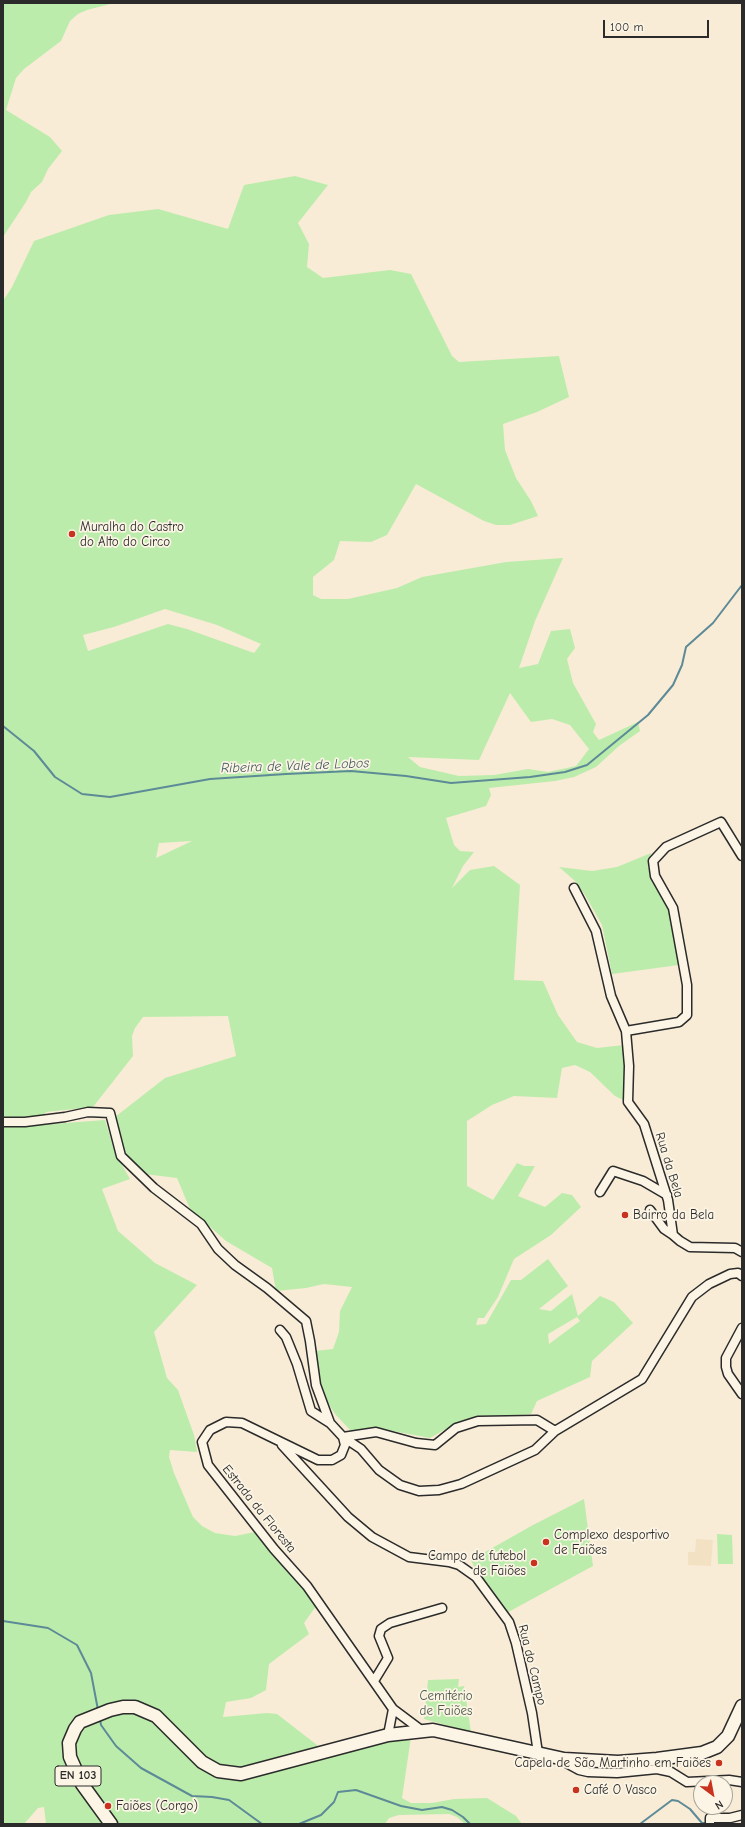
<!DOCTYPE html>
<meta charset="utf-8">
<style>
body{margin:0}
#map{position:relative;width:745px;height:1827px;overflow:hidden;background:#f8ecd6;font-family:"Comic Neue",sans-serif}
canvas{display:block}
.frame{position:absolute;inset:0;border:4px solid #2b2b2b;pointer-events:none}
.north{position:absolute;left:693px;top:1775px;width:40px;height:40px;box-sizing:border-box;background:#fcf5e5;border:1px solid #a8a49b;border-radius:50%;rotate:148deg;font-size:11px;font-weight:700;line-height:16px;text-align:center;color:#2b2b2b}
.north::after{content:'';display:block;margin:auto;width:14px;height:18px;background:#c8321e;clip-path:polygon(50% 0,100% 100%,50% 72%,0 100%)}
.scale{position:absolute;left:603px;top:20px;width:106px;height:18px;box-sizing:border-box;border:2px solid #2b2b2b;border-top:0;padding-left:5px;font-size:12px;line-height:14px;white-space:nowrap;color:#2b2b2b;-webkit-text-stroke:3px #fcf5e5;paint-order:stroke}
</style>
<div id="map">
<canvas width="745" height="1827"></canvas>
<div class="frame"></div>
<div class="north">N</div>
<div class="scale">100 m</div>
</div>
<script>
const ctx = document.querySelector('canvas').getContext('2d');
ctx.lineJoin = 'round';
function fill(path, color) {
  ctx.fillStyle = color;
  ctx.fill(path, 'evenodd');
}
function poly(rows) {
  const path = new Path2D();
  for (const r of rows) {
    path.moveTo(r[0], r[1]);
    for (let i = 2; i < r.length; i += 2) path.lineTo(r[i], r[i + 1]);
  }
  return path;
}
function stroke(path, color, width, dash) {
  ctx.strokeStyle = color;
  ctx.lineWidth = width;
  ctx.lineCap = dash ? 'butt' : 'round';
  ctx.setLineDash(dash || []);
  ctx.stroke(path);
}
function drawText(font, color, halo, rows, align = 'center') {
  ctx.font = font + ' "Comic Neue",sans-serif';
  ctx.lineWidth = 3.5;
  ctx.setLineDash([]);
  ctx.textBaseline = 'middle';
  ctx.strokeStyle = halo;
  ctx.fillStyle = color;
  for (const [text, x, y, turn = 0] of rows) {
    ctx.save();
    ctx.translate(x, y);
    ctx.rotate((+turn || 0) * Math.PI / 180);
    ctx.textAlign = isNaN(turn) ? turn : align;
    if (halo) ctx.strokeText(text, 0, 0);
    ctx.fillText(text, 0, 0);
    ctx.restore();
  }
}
fill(poly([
 [696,1539,713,1540,711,1566,688,1565,688,1552,695,1552]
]), '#f3e1c3');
fill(poly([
 [3,3,114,3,87,10,78,14,70,21,61,41,24,69,16,78,6,110,50,137,62,151,48,169,42,182,31,192,26,202,3,237],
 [295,176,328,185,298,223,309,244,307,267,323,278,390,270,411,274,452,356,459,362,559,356,569,397,537,412,503,424,505,450,516,478,531,501,538,516,510,525,496,525,484,521,416,484,387,535,371,542,340,541,334,560,313,577,313,595,321,599,348,599,397,588,422,577,506,562,563,558,535,621,519,668,538,664,551,631,570,629,575,648,567,659,573,683,596,724,593,732,599,740,638,722,640,731,619,746,596,767,574,777,555,781,489,788,491,795,486,806,446,818,454,845,460,851,474,852,463,866,452,888,470,870,494,866,520,885,514,980,543,981,558,1015,577,1042,597,1048,624,1045,625,1101,615,1096,590,1072,575,1065,562,1068,557,1098,514,1096,492,1105,467,1121,467,1186,493,1200,517,1163,524,1166,535,1166,518,1196,545,1207,562,1193,572,1195,581,1207,551,1235,514,1259,498,1297,484,1318,478,1318,476,1325,486,1324,511,1280,521,1280,548,1259,568,1286,539,1309,551,1311,572,1294,578,1316,600,1296,614,1302,633,1323,592,1361,590,1377,537,1401,531,1414,460,1421,430,1438,382,1429,351,1431,335,1414,323,1395,315,1351,333,1349,339,1332,340,1311,352,1287,324,1284,306,1288,276,1291,272,1268,226,1241,190,1209,177,1178,144,1174,125,1152,115,1117,165,1078,236,1056,228,1016,143,1017,135,1028,132,1036,133,1056,93,1107,46,1112,39,1125,105,1120,115,1153,130,1179,102,1189,118,1231,155,1263,197,1285,154,1332,167,1378,178,1390,194,1435,197,1452,170,1450,169,1457,174,1473,193,1517,202,1526,215,1533,235,1536,255,1532,304,1588,317,1605,304,1623,309,1634,269,1664,266,1690,251,1698,226,1702,223,1717,267,1713,277,1714,330,1755,411,1737,402,1798,411,1803,432,1803,454,1799,487,1798,516,1816,522,1824,465,1824,457,1817,449,1814,399,1815,389,1818,385,1824,46,1824,44,1807,38,1808,24,1824,3,1824,3,301,12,287,34,241,109,215,158,209,228,229,244,185],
 [165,609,217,625,261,644,254,653,187,629,168,624,88,651,83,635,114,627],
 [510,693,531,722,552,719,570,725,589,749,576,766,548,772,528,769,494,775,459,776,420,767,408,757,479,760],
 [192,841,156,858,159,843],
 [577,1317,580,1321,549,1344,548,1334],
 [651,853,648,866,663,901,670,911,679,965,612,974,602,925,585,895,575,881,559,867,592,871,617,867],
 [584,1499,593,1566,501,1616,483,1586,471,1560,533,1525],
 [717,1534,732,1535,733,1564,718,1564],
 [459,1679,458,1687,464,1686,471,1732,424,1719,428,1680]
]), '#bcecab');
stroke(poly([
 [3,726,34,751,55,777,82,794,110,797,210,779,286,774,351,771,406,776,451,783,530,777,565,772,587,765,648,715,673,685,682,665,686,647,713,623,742,585],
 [3,1621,48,1628,77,1645,91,1673,98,1710],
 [100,1719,101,1725,116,1746,141,1768,192,1796,212,1797,229,1800,262,1824],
 [299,1824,321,1815,334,1802,338,1792,356,1790,401,1806,422,1810,442,1807,452,1810,463,1817,470,1824],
 [640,1824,672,1800,678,1801,690,1809,702,1823,707,1823]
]), '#5d8a97', 2);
const minor = poly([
 [742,856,721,822,666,847,653,861,655,876,673,908,687,985,687,1015,679,1022,626,1031,629,1066,628,1102,644,1124,668,1200,673,1235,680,1241,690,1247,735,1248,742,1252],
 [574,888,596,931,611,996,626,1031],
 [3,1122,25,1122,65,1117,88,1112,110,1113,121,1156,154,1188,201,1224,218,1249,235,1265,267,1288,306,1321,310,1341,316,1385,330,1423,343,1437,361,1449,379,1470,400,1485,419,1491,439,1490,461,1484,535,1450,555,1431],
 [600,1192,613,1171,643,1181,667,1195],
 [650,1210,664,1229,673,1235],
 [742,1328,726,1358,726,1367,728,1374,742,1394],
 [280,1330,286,1337,297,1364,311,1411,330,1423],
 [343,1437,345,1445,341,1455,332,1460,318,1460,242,1423,226,1422,210,1430,202,1442,208,1465,274,1549,307,1586,393,1709,388,1735],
 [343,1437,376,1432,416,1443,435,1445,456,1428,478,1421,537,1420,555,1431,642,1379,692,1297,709,1284,730,1274,738,1273,742,1276],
 [282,1445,348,1517,372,1537,409,1557,449,1562,459,1565,476,1577,509,1622,516,1643,532,1713,538,1753],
 [374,1681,388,1658,379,1636,381,1629,390,1623,442,1608],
 [393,1709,421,1730],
 [564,1759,568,1764,579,1770,588,1772,617,1773,657,1769,671,1772,687,1782,729,1780,742,1782],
 [710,1824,710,1818,730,1818,742,1815]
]);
const primary = poly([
 [111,1824,82,1784,70,1757,69,1743,75,1729,80,1722,110,1710,123,1707,135,1707,156,1716,202,1762,218,1771,241,1774,388,1735,433,1730,564,1759,618,1762,657,1759,702,1753,717,1747,728,1736,742,1706]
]);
stroke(minor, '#2b2b2b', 11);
stroke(primary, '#2b2b2b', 15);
stroke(minor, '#fcf5e5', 8);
stroke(primary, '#fcf5e5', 12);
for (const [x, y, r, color] of [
 [72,534,4,"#c8321e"],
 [625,1215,4,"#c8321e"],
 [546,1542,4,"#c8321e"],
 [534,1563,4,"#c8321e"],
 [719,1763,4,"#c8321e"],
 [576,1790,4,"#c8321e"],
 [108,1806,4,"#c8321e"]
]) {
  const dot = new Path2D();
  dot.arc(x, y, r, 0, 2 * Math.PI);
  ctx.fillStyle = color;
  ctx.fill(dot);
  stroke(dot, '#fcf5e5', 1.5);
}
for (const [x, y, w] of [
 [78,1776,46]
]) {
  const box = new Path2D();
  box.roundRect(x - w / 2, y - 10, w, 20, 3);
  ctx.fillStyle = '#fcf5e5';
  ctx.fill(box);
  stroke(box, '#2b2b2b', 1);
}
drawText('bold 12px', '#2b2b2b', null, [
 ["EN 103",78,1776]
]);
drawText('13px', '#2b2b2b', '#fcf5e5', [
 ["Muralha do Castro",80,527],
 ["do Alto do Circo",80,542],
 ["Bairro da Bela",633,1215],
 ["Complexo desportivo",554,1535],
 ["de Faiões",554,1550],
 ["Campo de futebol",526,1556,"right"],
 ["de Faiões",526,1571,"right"],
 ["Capela de São Martinho em Faiões",711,1763,"right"],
 ["Café O Vasco",584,1790],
 ["Faiões (Corgo)",116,1806]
], 'left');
drawText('13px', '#2b2b2b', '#fcf5e5', [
 ["Rua da Bela",669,1165,73],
 ["Estrada da Floresta",259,1509,51],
 ["Rua do Campo",532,1665,76]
]);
drawText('13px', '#4f5b4b', '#fcf5e5', [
 ["Cemitério",446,1696],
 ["de Faiões",446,1711]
]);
drawText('italic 14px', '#445b61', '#fcf5e5', [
 ["Ribeira de Vale de Lobos",295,766,-2]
]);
</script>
